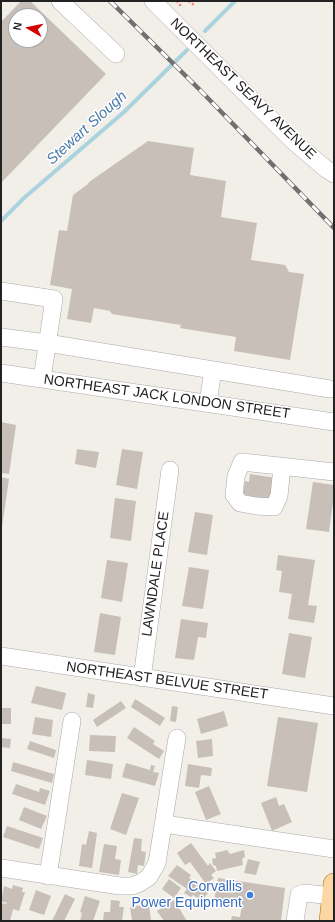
<!DOCTYPE html>
<style>
body{margin:0}
#map{position:relative;width:335px;height:922px;overflow:hidden;background:#f2efe9;font-family:Arial,sans-serif}
canvas{display:block}
.frame{position:absolute;inset:0;border:2px solid #222;pointer-events:none}
.north{position:absolute;left:8px;top:8px;width:40px;height:40px;box-sizing:border-box;background:#fff;border:1px solid #a7a7a7;border-radius:50%;rotate:279deg;font-size:11px;font-weight:700;line-height:16px;text-align:center;color:#222}
.north::after{content:'';display:block;margin:auto;width:14px;height:18px;background:#d40000;clip-path:polygon(50% 0,100% 100%,50% 72%,0 100%)}
</style>
<div id="map">
<canvas width="335" height="922"></canvas>
<div class="frame"></div>
<div class="north">N</div>
</div>
<script>
const ctx = document.querySelector('canvas').getContext('2d');
ctx.lineJoin = 'round';
function poly(rows) {
  const path = new Path2D();
  for (const r of rows) {
    path.moveTo(r[0], r[1]);
    for (let i = 2; i < r.length; i += 2) path.lineTo(r[i], r[i + 1]);
  }
  return path;
}
function stroke(path, color, width, dash) {
  ctx.strokeStyle = color;
  ctx.lineWidth = width;
  ctx.lineCap = dash ? 'butt' : 'round';
  ctx.setLineDash(dash || []);
  ctx.stroke(path);
}
function fill(path, color) {
  ctx.fillStyle = color;
  ctx.fill(path, 'evenodd');
}
function drawText(font, color, halo, rows, align = 'center') {
  ctx.font = font + ' Arial,sans-serif';
  ctx.lineWidth = 3;
  ctx.setLineDash([]);
  ctx.textBaseline = 'middle';
  ctx.strokeStyle = halo;
  ctx.fillStyle = color;
  for (const [text, x, y, turn = 0] of rows) {
    ctx.save();
    ctx.translate(x, y);
    ctx.rotate((+turn || 0) * Math.PI / 180);
    ctx.textAlign = isNaN(turn) ? turn : align;
    if (halo) ctx.strokeText(text, 0, 0);
    ctx.fillText(text, 0, 0);
    ctx.restore();
  }
}
stroke(poly([
 [205,31,235,1],
 [1,221,24,198,124,112,187,50]
]), '#aad3df', 4);
fill(poly([
 [21,1,30,1,106,74,1,183,1,22],
 [16,16,40,16,40,40,16,40],
 [148,141,194,148,190,175,226,181,221,217,257,223,251,260,285,265,289,272,304,274,290,360,234,351,236,337,180,328,181,325,112,314,110,311,94,308,91,323,67,319,72,289,50,285,59,230,67,231,73,195,88,184,89,182],
 [1,422,16,425,9,474,1,473],
 [77,449,99,452,96,468,75,464],
 [122,449,143,452,137,489,116,485],
 [250,474,276,478,272,504,242,499,245,481,249,482],
 [1,477,9,479,2,527,1,527],
 [313,482,334,485,334,495,329,532,306,529],
 [115,498,136,501,131,541,110,538],
 [195,512,213,515,207,555,188,552],
 [278,555,315,560,308,605,317,606,314,623,288,619,292,594,279,592,282,571,276,570],
 [107,560,128,563,122,602,101,598],
 [189,567,209,570,203,609,182,606],
 [100,613,121,617,115,655,94,652],
 [181,619,208,623,206,638,198,637,194,660,175,658],
 [289,633,312,637,305,678,282,674],
 [36,686,66,693,62,710,31,703],
 [88,693,95,695,93,708,86,707],
 [135,699,165,718,160,726,131,707],
 [121,701,126,708,97,727,93,720],
 [172,706,178,707,176,722,170,721],
 [1,708,11,708,11,724,1,724],
 [224,711,228,726,201,734,197,719],
 [35,717,53,720,51,737,32,734],
 [278,717,318,723,307,792,267,786],
 [134,727,155,741,153,744,164,751,159,759,127,738],
 [90,735,116,736,115,752,89,751],
 [1,738,11,739,10,748,1,747],
 [212,739,213,756,198,758,196,741],
 [30,741,56,750,54,758,27,749],
 [87,760,113,764,111,779,85,775],
 [13,762,54,774,52,783,11,771],
 [126,763,150,770,151,765,155,766,153,772,159,773,155,786,122,777],
 [188,764,212,768,211,776,201,775,199,788,185,786],
 [16,784,39,792,40,788,50,791,45,805,12,794],
 [209,786,221,814,206,820,195,792],
 [122,793,139,798,126,835,110,829],
 [276,797,279,806,284,804,292,822,272,831,261,803],
 [24,807,47,816,41,829,19,820],
 [7,826,43,838,39,849,3,837],
 [89,831,97,833,92,868,79,866,82,844,86,845],
 [134,838,142,839,141,851,146,852,144,866,138,865,137,874,128,872],
 [191,843,208,866,210,863,216,871,211,875,214,878,206,884,190,862,185,865,177,853],
 [104,844,117,846,115,859,121,860,119,875,99,872],
 [227,850,230,854,244,850,245,857,242,859,243,865,217,871,216,866,213,865,212,859,216,858,215,853],
 [248,859,260,862,256,875,244,873],
 [177,865,191,875,189,878,208,893,202,901,193,895,191,897,184,893,187,889,168,876],
 [218,878,285,888,281,921,231,921,232,916,240,917,242,905,214,901],
 [169,879,181,888,174,898,162,889],
 [13,885,23,888,22,892,25,892,19,911,13,909,10,921,1,921,2,917,1,917,1,908,3,903,6,904,7,903,1,901,4,886,12,889],
 [36,890,51,896,44,915,29,910],
 [65,894,75,899,64,921,52,921],
 [85,896,100,901,93,921,80,921,82,913,80,912],
 [111,900,120,901,119,907,124,907,122,921,103,921,104,912,110,912],
 [174,900,187,921,164,921,157,911],
 [149,904,151,921,132,921,130,907]
]), '#c7bfb8');
const minor = poly([
 [60,1,116,54],
 [153,1,292,140,326,169,334,174],
 [1,291,54,299,42,379],
 [1,337,47,343,330,389],
 [1,373,334,422],
 [208,403,213,370],
 [282,467,279,496,274,507,256,506,240,503,234,495,236,476,242,462,298,468,334,472],
 [1,656,334,706],
 [142,678,170,470],
 [164,824,334,849],
 [1,868,120,886,132,886,140,883,149,877,157,863,177,738],
 [48,876,72,721],
 [295,921,299,895,304,893,333,896]
]);
const major = poly([
 [330,921,334,884]
]);
stroke(minor, '#a9a9a9', 18);
stroke(major, '#a06b00', 22);
stroke(poly([
 [177,1,181,6],
 [189,1,195,6]
]), '#fa8072', 2.5, [2, 2]);
stroke(minor, '#fff', 17);
stroke(major, '#fcd6a4', 21);
const rail = poly([
 [110,1,199,89,334,228]
]);
stroke(rail, '#707070', 4.5);
stroke(rail, '#fff', 3, [9]);
for (const [x, y, r, color] of [
 [250,895,4,"#3f7fe0"]
]) {
  const dot = new Path2D();
  dot.arc(x, y, r, 0, 2 * Math.PI);
  ctx.fillStyle = color;
  ctx.fill(dot);
  stroke(dot, '#fff', 1.5);
}
drawText('14px', '#222', '#fff', [
 ["NORTHEAST SEAVY AVENUE",243,89,44],
 ["NORTHEAST JACK LONDON STREET",167,397,8],
 ["LAWNDALE PLACE",156,574,-82],
 ["NORTHEAST BELVUE STREET",167,681,8]
]);
drawText('14px', '#366cbe', '#fff', [
 ["Corvallis",242,887],
 ["Power Equipment",242,903]
], 'right');
drawText('italic 15px', '#4a7aab', '#fff', [
 ["Stewart Slough",87,128,-42]
]);
</script>
